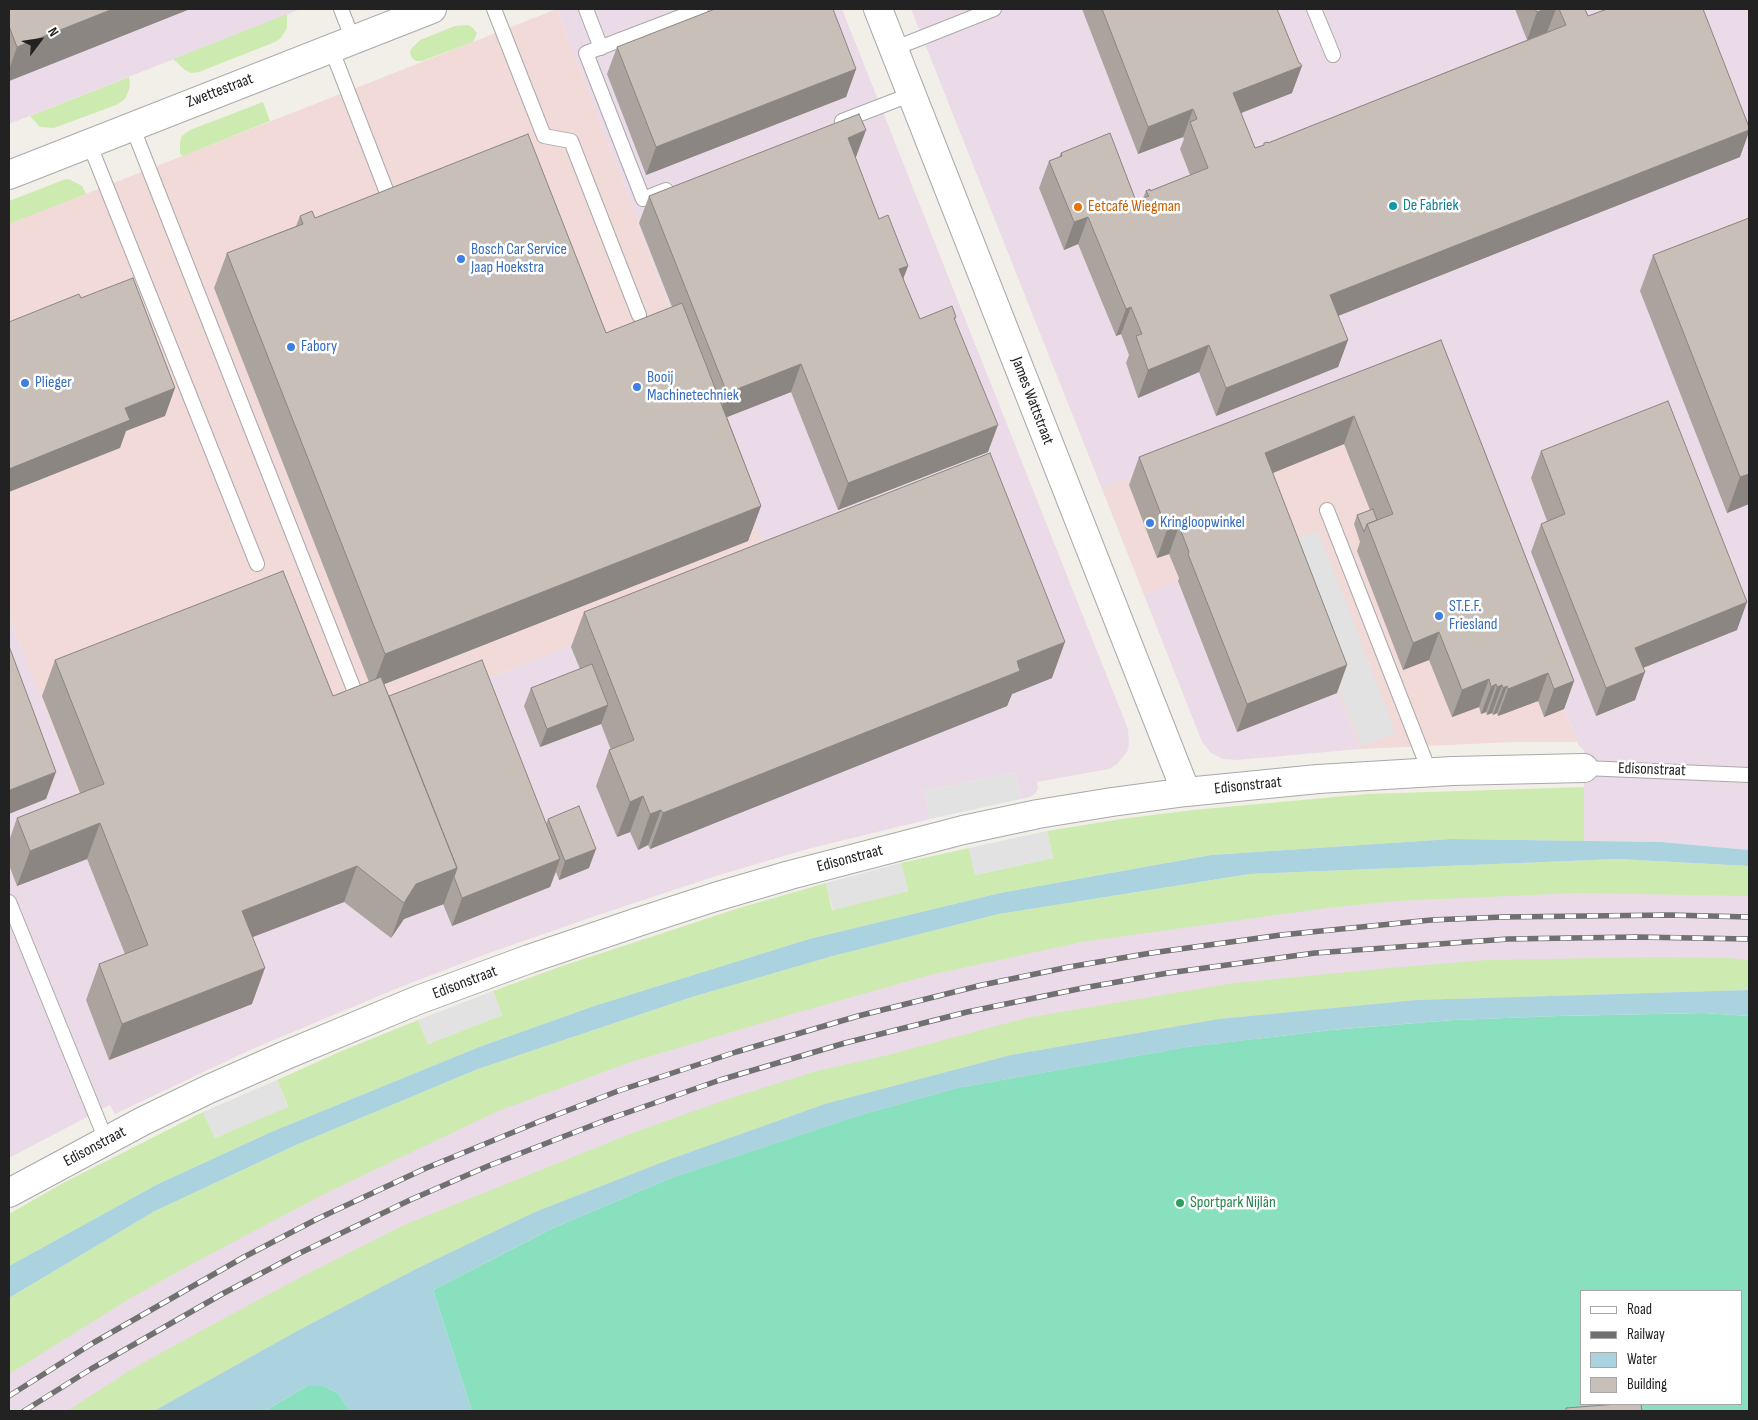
<!DOCTYPE html>
<meta charset="utf-8">
<style>
body{margin:0}
#map{position:relative;width:1758px;height:1420px;overflow:hidden;background:#f2efe9;font-family:"Sofia Sans Condensed",sans-serif}
canvas{display:block}
.frame{position:absolute;inset:0;border:10px solid #222;pointer-events:none}
.legend{position:absolute;left:1580px;top:1290px;width:162px;height:115px;box-sizing:border-box;background:#fff;border:1px solid #a7a7a7;margin:0;padding:6px 9px;list-style:none;font-size:15px;color:#222}
.legend li{display:flex;align-items:center;gap:10px;height:25px}
.legend b{width:25px;border:1px solid #a7a7a7}
.north{position:absolute;left:15px;top:15px;width:50px;height:50px;-webkit-text-stroke:4px #fff;paint-order:stroke;rotate:59deg;font-size:14px;font-weight:700;line-height:20px;text-align:center;color:#222}
.north::after{content:'';display:block;margin:auto;width:18px;height:22px;background:#222;clip-path:polygon(50% 0,100% 100%,50% 72%,0 100%)}
</style>
<div id="map">
<canvas width="1758" height="1420"></canvas>
<div class="frame"></div>
<ul class="legend">
<li><b style="height:6px;background:#fff"></b>Road</li>
<li><b style="height:6px;background:#707070"></b>Railway</li>
<li><b style="height:14px;background:#aad3df"></b>Water</li>
<li><b style="height:14px;background:#c7bfb8"></b>Building</li>
</ul>
<div class="north">N</div>
</div>
<script>
const ctx = document.querySelector('canvas').getContext('2d');
ctx.lineJoin = 'round';
function fill(path, color) {
  ctx.fillStyle = color;
  ctx.fill(path, 'evenodd');
}
function poly(rows) {
  const path = new Path2D();
  for (const r of rows) {
    path.moveTo(r[0], r[1]);
    for (let i = 2; i < r.length; i += 2) path.lineTo(r[i], r[i + 1]);
  }
  return path;
}
function stroke(path, color, width, dash) {
  ctx.strokeStyle = color;
  ctx.lineWidth = width;
  ctx.lineCap = dash ? 'butt' : 'round';
  ctx.setLineDash(dash || []);
  ctx.stroke(path);
}
function drawText(font, color, halo, rows, align = 'center') {
  ctx.font = font + ' "Sofia Sans Condensed",sans-serif';
  ctx.lineWidth = 5;
  ctx.setLineDash([]);
  ctx.textBaseline = 'middle';
  ctx.strokeStyle = halo;
  ctx.fillStyle = color;
  for (const [text, x, y, turn = 0] of rows) {
    ctx.save();
    ctx.translate(x, y);
    ctx.rotate((+turn || 0) * Math.PI / 180);
    ctx.textAlign = isNaN(turn) ? turn : align;
    if (halo) ctx.strokeText(text, 0, 0);
    ctx.fillText(text, 0, 0);
    ctx.restore();
  }
}
fill(poly([
 [557,9,639,223,637,224,772,567,374,723,89,821,9,616,9,224],
 [1431,367,1577,742,1514,742,1360,749,1279,541,1144,595,1102,489,1231,437]
]), '#f2dad9');
fill(poly([
 [9,9,301,9,9,124],
 [557,9,842,9,1128,729,1129,745,1127,752,1117,764,1109,769,1037,782,1038,788,1036,793,1030,797,1021,799,1015,772,924,791,930,819,808,849,716,876,601,914,489,953,398,988,250,1050,115,1114,110,1105,9,1158,9,616,89,820,374,723,772,567,637,224,639,223],
 [911,9,1749,9,1749,850,1661,842,1584,841,1584,750,1579,746,1577,742,1431,367,1231,437,1102,489],
 [1279,540,1360,749,1237,760,1223,759,1211,753,1202,742,1144,595],
 [1749,866,1749,990,1417,1000,535,1212,154,1411,9,1411,9,1298,833,956]
]), '#ebdbe8');
fill(poly([
 [287,14,287,28,281,38,275,42,199,72,191,73,185,70,173,59],
 [468,25,473,28,477,33,473,42,422,61,416,61,412,58,410,53,411,49,420,40,455,26],
 [129,77,130,86,128,92,125,99,116,105,54,128,40,127,30,116],
 [263,102,270,121,183,156,180,154,180,142,182,136,190,130],
 [69,179,82,186,86,194,9,224,9,201,63,180],
 [1584,787,1584,841,1451,839,1211,855,1000,893,809,939,594,1006,479,1047,271,1132,158,1184,9,1266,9,1214,63,1183,203,1112,215,1138,288,1106,277,1080,344,1050,418,1020,428,1044,502,1015,493,991,559,967,739,908,826,883,832,910,908,891,901,863,969,848,975,875,1053,858,1047,831,1121,819,1193,810,1367,794],
 [1618,859,1749,866,1749,896,1577,893,1397,901,1327,908,1082,942,930,975,792,1014,631,1062,498,1111,326,1193,190,1265,129,1299,9,1374,9,1298,155,1211,296,1145,478,1069,692,997,833,956,999,914,1250,874],
 [1660,957,1728,958,1749,960,1749,990,1417,1000,1219,1019,1011,1055,825,1104,668,1160,535,1212,418,1268,299,1330,154,1411,67,1411,132,1369,230,1315,303,1276,404,1225,632,1133,725,1100,816,1071,884,1056,1026,1018,1234,983,1401,967,1488,960]
]), '#cdebb0');
fill(poly([
 [1704,1013,1749,1016,1749,1411,472,1411,433,1290,553,1228,671,1178,860,1115,957,1088,1187,1047,1331,1030,1453,1020,1557,1016],
 [1582,1291,1742,1291,1742,1404,1582,1404],
 [307,1386,323,1386,338,1393,350,1411,265,1411]
]), '#88e0be');
fill(poly([
 [1318,530,1396,733,1361,746,1283,544],
 [1015,772,1021,799,930,819,924,791],
 [1047,831,1053,858,975,875,969,848],
 [901,863,908,891,833,910,826,883],
 [493,991,502,1015,428,1044,418,1020],
 [277,1080,288,1107,215,1138,203,1112]
]), '#e2e2e2');
fill(poly([
 [1451,839,1661,842,1749,850,1749,866,1618,859,1250,874,999,914,833,956,692,997,478,1069,296,1145,155,1211,9,1298,9,1266,158,1184,271,1132,479,1047,594,1006,809,939,1000,893,1211,855],
 [1749,990,1749,1016,1704,1013,1557,1016,1453,1020,1331,1030,1187,1047,957,1088,860,1115,671,1178,553,1228,433,1290,472,1411,350,1411,338,1393,323,1386,307,1386,265,1411,154,1411,299,1330,418,1268,535,1212,668,1160,825,1104,1011,1055,1219,1019,1417,1000]
]), '#aad3df');
const service = poly([
 [341,9,353,40],
 [494,9,544,136,571,141,639,315],
 [586,9,601,48],
 [1314,9,1333,55],
 [331,48,386,190],
 [893,49,994,9],
 [842,121,912,94],
 [132,126,355,692],
 [89,143,257,564],
 [666,190,643,199,586,53,701,9],
 [1327,510,1430,773],
 [1584,768,1749,775],
 [9,902,106,1140]
]);
const minor = poly([
 [878,9,1186,792],
 [9,1193,143,1121,209,1089,286,1055,418,1000,529,959,638,922,715,897,790,875,963,830,1038,814,1112,802,1186,792,1318,779,1452,771,1584,768]
]);
const tertiary = poly([
 [9,175,432,9]
]);
stroke(service, '#a9a9a9', 16);
stroke(minor, '#a9a9a9', 30);
stroke(tertiary, '#a9a9a9', 30);
stroke(service, '#fff', 14);
stroke(minor, '#fff', 28);
stroke(tertiary, '#fff', 28);
const rail = poly([
 [9,1396,93,1343,244,1257,317,1219,424,1169,538,1122,618,1091,736,1052,858,1016,982,985,1069,967,1151,953,1281,935,1431,920,1503,917,1670,915,1749,917],
 [24,1411,91,1369,224,1293,298,1254,410,1200,488,1166,606,1120,720,1080,845,1043,967,1012,1083,988,1168,973,1315,953,1508,939,1636,937,1749,939]
]);
stroke(rail, '#707070', 5.5);
stroke(rail, '#fff', 4, [11]);
fill(poly([
 [9,9,190,9,9,81],
 [1082,9,1277,9,1292,93,1241,113,1255,148,1263,146,1264,143,1268,143,1547,32,1527,40,1515,9,1585,9,1588,16,1740,157,1338,316,1348,340,1338,367,1216,416,1199,372,1138,398,1126,363,1129,355,1121,334,1116,336,1078,244,1064,250,1039,188,1049,161,1059,157,1061,153,1136,201,1143,198,1146,191,1150,191,1190,175,1180,149,1184,139,1183,137,1138,154],
 [617,47,856,69,846,97,646,175,607,74],
 [866,130,855,157,879,219,908,266,903,278,920,319,956,317,955,320,988,452,838,510,791,392,727,417,761,506,748,541,384,684,389,696,546,824,548,819,589,868,559,880,556,872,550,887,452,926,443,904,404,919,391,938,344,902,253,937,252,1004,109,1060,86,1000,99,964,125,954,87,859,17,886,9,865,9,841,17,818,80,793,42,696,55,660,333,696,369,682,214,288,227,253,296,226,300,216,315,218,606,333,672,307,639,223,649,196],
 [1749,218,1749,504,1727,513,1640,291,1653,255],
 [1441,340,1574,681,1564,709,1544,717,1538,701,1498,716,1497,713,1493,715,1492,713,1487,715,1486,712,1481,714,1479,707,1452,717,1429,660,1403,670,1357,551,1360,542,1354,524,1357,515,1370,510,1344,444,1273,473,1337,693,1237,732,1178,581,1179,578,1169,554,1157,558,1129,485,1139,457],
 [1541,451,1737,630,1643,668,1635,700,1596,716,1531,552,1541,524,1547,521,1531,478],
 [584,612,1052,678,1012,694,1007,706,650,849,648,845,638,850,630,832,617,837,596,786,609,750,611,750,601,724,540,747,524,706,531,688,580,669,571,647]
]), '#aba49e');
fill(poly([
 [113,9,190,9,9,81,9,70,17,47],
 [1546,9,1556,9,1547,32,1527,40,1537,12],
 [1302,66,1292,93,1223,120,1233,93],
 [856,69,846,97,646,175,656,147],
 [1193,109,1183,137,1138,154,1148,127],
 [866,130,856,157,838,166,848,138],
 [1749,130,1749,132,1740,157,1320,323,1330,295],
 [1088,217,1078,244,1064,250,1074,222],
 [908,266,898,293,899,269],
 [1131,307,1121,334,1116,336,1126,309],
 [1348,340,1338,367,1216,416,1226,388],
 [1209,345,1199,372,1138,398,1148,370],
 [801,364,791,392,717,421,727,393],
 [175,388,165,416,126,431,120,448,9,492,9,469,125,408],
 [1354,416,1344,444,1255,480,1265,453],
 [998,425,988,452,838,510,848,483],
 [1749,474,1749,504,1727,513,1740,477],
 [761,506,748,541,372,689,385,654],
 [1179,526,1169,554,1157,558,1167,530],
 [1747,602,1737,630,1625,675,1635,648],
 [1439,632,1429,660,1403,670,1413,643],
 [1065,642,1052,678,1012,694,1007,706,650,849,663,813,1017,661],
 [1347,665,1337,693,1237,732,1247,704],
 [1645,672,1635,700,1596,716,1606,688],
 [1548,673,1538,701,1498,716,1508,689],
 [1489,679,1479,707,1452,717,1462,690],
 [1574,681,1564,709,1544,717,1554,689],
 [1496,684,1486,712,1481,714,1491,687],
 [1502,685,1492,713,1487,715,1497,687],
 [1507,686,1497,713,1493,715,1503,688],
 [608,705,601,724,540,747,547,729],
 [56,772,46,799,9,814,9,793,10,790],
 [643,796,630,832,617,837,630,802],
 [661,810,648,845,638,850,650,814],
 [100,823,87,859,17,886,30,851],
 [596,849,589,868,559,880,565,861],
 [560,859,550,887,452,926,462,898],
 [357,866,344,902,229,946,242,911],
 [457,868,444,904,404,919,391,938,404,903,416,884],
 [265,968,252,1004,109,1060,122,1024]
]), '#8b8681');
const building = poly([
 [9,9,113,9,17,47,9,26,9,9],
 [715,9,833,9,856,69,656,147,617,47,715,9],
 [1102,9,1277,9,1299,63,1300,63,1302,66,1233,93,1255,148,1264,145,1264,143,1268,142,1268,143,1566,25,1559,9,1585,9,1588,16,1607,9,1703,9,1749,127,1749,130,1330,295,1348,340,1226,388,1209,345,1148,370,1136,336,1142,334,1131,307,1126,309,1088,217,1074,222,1049,161,1062,156,1061,153,1110,133,1136,201,1149,196,1146,191,1150,189,1150,191,1208,168,1190,122,1197,119,1193,109,1148,127,1102,9],
 [1535,9,1546,9,1537,12,1535,9],
 [859,114,866,130,848,138,879,219,888,215,908,266,899,269,920,319,952,306,956,317,954,318,998,425,848,483,801,364,727,393,649,196,859,114],
 [528,134,606,333,682,303,761,506,385,654,227,253,303,224,300,216,312,211,315,218,528,134],
 [1749,218,1749,474,1740,477,1653,255,1749,218],
 [133,278,175,388,125,408,130,420,9,469,9,322,79,294,81,298,133,278],
 [1441,340,1574,681,1554,689,1548,673,1508,689,1507,686,1503,688,1502,685,1497,687,1496,684,1491,687,1489,679,1462,690,1439,632,1413,643,1367,524,1393,514,1354,416,1265,453,1347,665,1247,704,1188,554,1189,552,1179,526,1167,530,1139,457,1441,340],
 [1668,401,1747,602,1635,648,1645,672,1606,688,1541,524,1565,514,1541,451,1668,401],
 [990,453,1065,642,1017,661,1020,671,663,813,661,810,650,814,643,796,630,802,609,750,634,740,584,612,990,453],
 [1373,509,1377,520,1367,524,1364,532,1357,515,1373,509],
 [283,571,333,696,381,677,457,868,416,884,404,903,357,866,242,911,265,968,122,1024,99,964,148,945,100,823,30,851,17,818,104,784,55,660,283,571],
 [9,646,56,772,10,790,9,787,9,646],
 [482,660,560,859,462,898,454,877,457,868,389,696,482,660],
 [592,664,608,705,547,729,531,688,592,664],
 [579,806,596,849,565,861,548,819,579,806],
 [1618,1404,1641,1404,1642,1411,1566,1411,1566,1408,1618,1404]
]);
fill(building, '#c7bfb8');
stroke(building, '#8b8681', 1);
for (const [x, y, r, color] of [
 [1393,206,5,"#0f9aa8"],
 [1078,207,5,"#e8710a"],
 [461,259,5,"#3f7fe0"],
 [291,347,5,"#3f7fe0"],
 [25,383,5,"#3f7fe0"],
 [637,387,5,"#3f7fe0"],
 [1150,523,5,"#3f7fe0"],
 [1439,616,5,"#3f7fe0"],
 [1180,1203,5,"#2e9e5b"]
]) {
  const dot = new Path2D();
  dot.arc(x, y, r, 0, 2 * Math.PI);
  ctx.fillStyle = color;
  ctx.fill(dot);
  stroke(dot, '#fff', 2);
}
drawText('16px', '#222', '#fff', [
 ["Zwettestraat",220,91,-21],
 ["James Wattstraat",1032,401,69],
 ["Edisonstraat",1652,770,2],
 ["Edisonstraat",1248,786,-6],
 ["Edisonstraat",850,859,-15],
 ["Edisonstraat",465,983,-21],
 ["Edisonstraat",95,1147,-28]
]);
drawText('16px', '#0d838f', '#fff', [
 ["De Fabriek",1403,206]
], 'left');
drawText('16px', '#c56008', '#fff', [
 ["Eetcafé Wiegman",1088,207]
], 'left');
drawText('16px', '#366cbe', '#fff', [
 ["Bosch Car Service",471,250],
 ["Jaap Hoekstra",471,268],
 ["Fabory",301,347],
 ["Booij",647,378],
 ["Machinetechniek",647,396],
 ["Plieger",35,383],
 ["Kringloopwinkel",1160,523],
 ["ST.E.F.",1449,607],
 ["Friesland",1449,625]
], 'left');
drawText('16px', '#27864d', '#fff', [
 ["Sportpark Nijlân",1190,1203]
], 'left');
</script>
